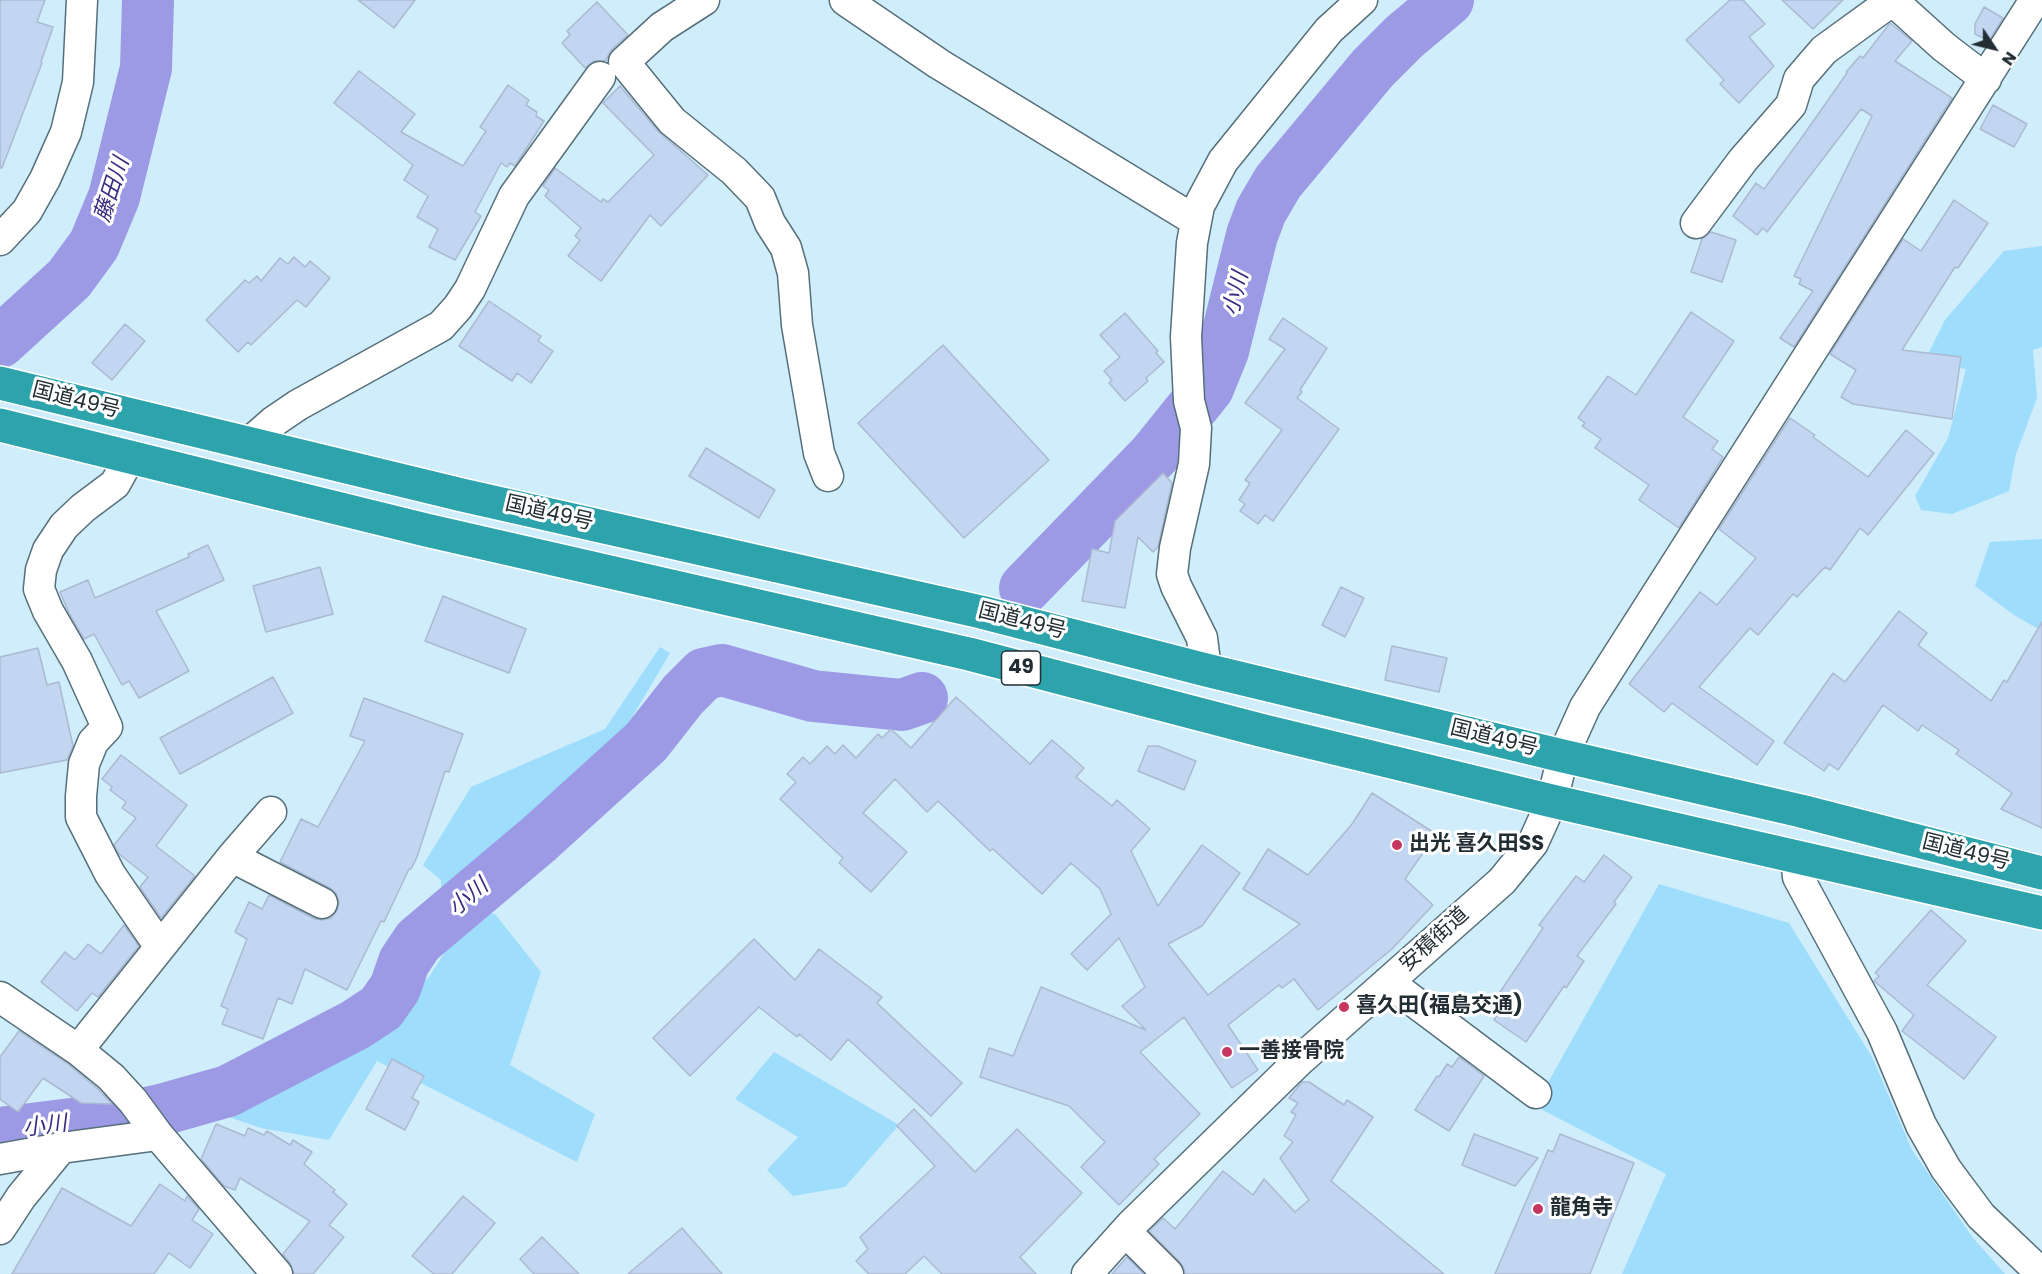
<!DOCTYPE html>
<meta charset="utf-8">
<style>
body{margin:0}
#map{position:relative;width:2042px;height:1274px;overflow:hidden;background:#d0edfb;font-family:Poppins,sans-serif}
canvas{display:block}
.north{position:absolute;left:1964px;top:18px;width:60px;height:60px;-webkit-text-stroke:4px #fff;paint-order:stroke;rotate:125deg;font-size:16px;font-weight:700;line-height:24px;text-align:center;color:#222d33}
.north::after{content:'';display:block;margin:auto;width:21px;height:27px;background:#222d33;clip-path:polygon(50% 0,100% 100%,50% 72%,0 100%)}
</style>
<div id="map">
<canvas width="2042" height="1274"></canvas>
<div class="north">N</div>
</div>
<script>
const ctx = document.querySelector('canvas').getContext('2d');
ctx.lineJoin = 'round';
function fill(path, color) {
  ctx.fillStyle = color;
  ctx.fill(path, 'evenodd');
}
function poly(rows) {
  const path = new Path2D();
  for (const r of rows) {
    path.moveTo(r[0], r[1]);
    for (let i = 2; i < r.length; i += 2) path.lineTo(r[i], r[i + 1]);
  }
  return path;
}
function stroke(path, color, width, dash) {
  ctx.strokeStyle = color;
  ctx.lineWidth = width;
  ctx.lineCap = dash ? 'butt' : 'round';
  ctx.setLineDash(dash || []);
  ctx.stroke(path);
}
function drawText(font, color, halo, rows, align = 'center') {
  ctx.font = font + ' Poppins,"Noto Sans JP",sans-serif';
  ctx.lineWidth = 6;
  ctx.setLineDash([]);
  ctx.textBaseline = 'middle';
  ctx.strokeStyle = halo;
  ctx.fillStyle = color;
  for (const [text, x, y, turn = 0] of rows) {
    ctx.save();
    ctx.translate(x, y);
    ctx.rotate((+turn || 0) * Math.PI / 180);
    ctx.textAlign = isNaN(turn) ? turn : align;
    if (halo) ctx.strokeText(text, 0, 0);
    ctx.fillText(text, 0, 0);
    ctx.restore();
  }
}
fill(poly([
 [2042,246,2042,347,2033,350,2037,398,2016,454,2009,491,1952,514,1921,510,1915,496,1948,438,1966,369,1925,360,1945,320,2004,251],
 [2042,539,2042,631,2014,615,1975,586,1990,542],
 [660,647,670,653,634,714,623,752,442,902,441,880,423,865,471,787,605,729],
 [1659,884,1789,923,1872,1057,1912,1150,1973,1238,2005,1274,1622,1274,1666,1174,1535,1106],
 [480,912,495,914,541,972,510,1065,595,1114,577,1162,377,1061,329,1140,261,1128,214,1112,289,1085,327,1055,391,1012,429,977,450,944],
 [774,1052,899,1125,845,1187,793,1196,767,1170,798,1137,735,1099]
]), '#9eddfb');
stroke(poly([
 [0,342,69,279,94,245,114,197,146,68,148,0],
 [1025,588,1154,455,1208,388,1223,351,1252,235,1261,211,1278,182,1373,68,1404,37,1448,0],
 [0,1133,128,1117,161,1110,228,1091,355,1025,381,1008,395,988,404,962,418,941,539,839,646,742,683,695,704,674,722,670,813,696,902,705,922,698]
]), '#9c9ae5', 52);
const building = poly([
 [0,0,45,0,37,22,53,27,41,62,42,63,2,168,0,168,0,0],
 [358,0,415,0,394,28,358,0],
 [1730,0,1743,0,1765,24,1749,37,1774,66,1739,103,1720,84,1724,80,1686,40,1730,0],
 [1782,0,1843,0,1813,29,1782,0],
 [597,2,628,35,612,49,605,61,594,61,585,68,562,43,570,35,567,31,597,2],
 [1984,7,2003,18,1989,41,1975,34,1975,24,1984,7],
 [1890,23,1912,41,1895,61,1952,98,1794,347,1780,338,1813,291,1799,284,1801,279,1794,276,1872,116,1861,109,1767,232,1763,228,1757,235,1733,216,1756,183,1764,189,1800,140,1847,73,1846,72,1860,56,1863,58,1890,23],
 [359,71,415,114,401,132,463,166,486,131,480,127,508,85,529,100,526,105,537,112,536,116,544,121,515,166,510,163,507,167,501,163,475,212,481,216,455,260,429,247,438,229,417,217,428,196,404,180,413,165,334,103,359,71],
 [620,86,659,132,708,175,661,226,650,215,601,281,568,256,580,240,575,236,581,228,545,196,549,190,543,186,555,168,601,202,603,199,608,202,654,155,603,103,620,86],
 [1993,105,2027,124,2014,147,1980,129,1993,105],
 [1954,200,1988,223,1958,268,1955,267,1902,350,1961,357,1952,419,1853,404,1841,397,1856,370,1830,354,1903,239,1921,251,1954,200],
 [1711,232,1736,240,1722,282,1691,272,1702,239,1711,232],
 [294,257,305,267,310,261,330,278,306,307,297,300,251,345,248,342,238,352,206,320,245,280,249,283,257,276,261,281,280,258,288,264,294,257],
 [489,301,541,336,538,341,553,351,531,383,517,373,512,381,459,346,489,301],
 [1691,312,1734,341,1683,417,1718,441,1712,449,1723,457,1679,528,1639,500,1649,485,1595,448,1601,439,1582,426,1585,423,1578,418,1608,376,1636,395,1691,312],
 [1125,313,1158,351,1156,353,1164,362,1146,378,1148,381,1125,401,1109,383,1112,380,1104,371,1120,357,1100,335,1125,313],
 [1283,318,1327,348,1300,390,1302,392,1297,398,1339,429,1273,521,1265,515,1258,524,1240,511,1245,504,1239,500,1250,483,1245,480,1282,430,1245,403,1285,349,1269,339,1283,318],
 [125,324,145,341,112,380,92,363,125,324],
 [943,345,1049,460,964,538,858,423,943,345],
 [1790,418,1815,435,1813,437,1868,477,1906,430,1934,453,1868,535,1860,528,1830,570,1825,567,1797,597,1793,594,1758,635,1750,628,1699,687,1774,741,1757,765,1672,703,1664,712,1629,684,1700,592,1717,605,1756,558,1719,529,1790,418],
 [706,448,775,490,759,518,689,476,706,448],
 [1163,473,1172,483,1158,547,1153,552,1138,537,1125,608,1082,601,1092,549,1109,553,1115,521,1163,473],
 [208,545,224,580,156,611,189,671,139,698,129,681,122,685,94,634,84,639,69,613,60,592,88,580,95,598,189,557,188,554,208,545],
 [320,567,333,614,266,632,253,586,320,567],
 [1341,587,1364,598,1345,637,1322,625,1341,587],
 [443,596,526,629,509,673,425,641,443,596],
 [1899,611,1927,633,1918,645,1991,701,2004,680,2007,682,2042,622,2042,828,2001,809,2012,793,1956,754,1959,750,1922,725,1918,731,1883,705,1838,770,1829,764,1824,771,1784,743,1833,673,1845,682,1899,611],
 [1392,646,1447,658,1439,692,1385,680,1392,646],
 [38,648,47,685,59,682,73,746,67,760,0,773,0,657,38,648],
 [273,677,293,713,180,774,160,738,273,677],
 [956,697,1030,764,1052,740,1084,768,1076,777,1112,806,1117,800,1150,829,1131,851,1158,906,1202,845,1240,873,1202,926,1168,944,1208,995,1300,924,1243,889,1268,849,1308,875,1352,824,1372,793,1436,834,1405,879,1433,905,1392,949,1318,1010,1294,979,1282,988,1279,985,1228,1025,1258,1070,1232,1088,1184,1017,1140,1052,1200,1114,1154,1159,1159,1164,1119,1205,1081,1167,1105,1142,1069,1106,980,1077,989,1048,1013,1056,1041,987,1146,1030,1122,1006,1145,987,1119,938,1087,970,1071,954,1111,914,1100,889,1071,863,1042,894,993,849,990,851,938,801,927,812,895,779,863,813,907,852,871,892,839,863,843,858,780,799,796,782,787,774,803,757,810,764,827,746,835,754,843,745,856,758,878,734,882,738,891,729,911,748,956,697],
 [364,698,463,734,449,772,445,771,417,857,411,869,409,869,384,922,381,921,347,990,305,969,292,1004,278,998,263,1039,222,1024,228,1009,221,1006,247,939,235,932,249,902,262,909,269,895,315,919,322,920,331,918,337,911,339,902,336,893,330,888,280,862,301,819,318,827,365,741,350,736,364,698],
 [1148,746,1158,746,1196,761,1184,790,1138,771,1148,746],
 [121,755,187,805,156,846,195,876,161,918,140,887,148,877,119,854,114,845,136,818,122,808,126,802,110,790,112,787,102,779,121,755],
 [1604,855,1632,877,1614,902,1616,904,1577,956,1584,961,1566,988,1564,986,1526,1042,1494,1020,1501,1009,1492,1004,1543,928,1539,925,1576,876,1584,882,1604,855],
 [1931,910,1966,941,1927,985,1996,1037,1964,1079,1902,1031,1914,1015,1874,981,1879,976,1875,973,1931,910],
 [124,925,139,946,98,997,92,993,77,1011,41,982,65,952,75,960,88,944,101,954,124,925],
 [754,939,795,980,819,949,882,997,877,1003,962,1083,931,1116,848,1039,831,1060,799,1034,797,1037,759,1007,690,1076,653,1038,754,939],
 [19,1031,68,1064,99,1090,112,1104,81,1103,43,1078,18,1112,0,1099,0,1057,19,1031],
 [1459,1057,1484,1076,1449,1131,1415,1110,1437,1076,1439,1077,1447,1064,1452,1067,1459,1057],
 [392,1059,424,1076,412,1098,419,1102,405,1130,366,1109,392,1059],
 [1302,1082,1309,1082,1344,1105,1347,1100,1373,1117,1331,1181,1444,1274,1185,1274,1184,1269,1180,1262,1149,1231,1163,1218,1175,1229,1223,1171,1253,1195,1264,1179,1295,1212,1309,1200,1280,1158,1293,1142,1284,1136,1296,1115,1291,1112,1298,1103,1289,1098,1302,1082],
 [914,1109,975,1172,1017,1129,1082,1193,1020,1257,1036,1274,942,1274,924,1256,905,1274,869,1274,856,1261,868,1249,860,1237,935,1166,897,1126,914,1109],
 [216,1124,245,1136,248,1128,264,1135,267,1131,290,1145,293,1140,312,1152,304,1164,335,1190,333,1192,347,1204,329,1225,344,1237,313,1274,294,1274,290,1263,283,1254,310,1221,240,1178,235,1190,224,1186,201,1159,216,1124],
 [1474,1134,1538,1158,1515,1186,1462,1165,1474,1134],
 [1560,1134,1634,1163,1590,1274,1495,1274,1548,1150,1553,1152,1560,1134],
 [160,1184,185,1201,187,1196,199,1209,192,1220,213,1234,190,1268,169,1253,154,1274,12,1274,62,1188,131,1226,160,1184],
 [463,1196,495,1223,452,1274,434,1274,412,1256,463,1196],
 [682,1228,722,1274,628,1274,682,1228],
 [542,1237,579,1274,534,1274,520,1259,542,1237],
 [1127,1257,1144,1274,1112,1274,1127,1257]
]);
fill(building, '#c2d5f1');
stroke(building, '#abbad1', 1.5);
const street = poly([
 [704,0,662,27,624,62,672,121,734,171,760,198,770,223,786,248,793,273,797,325,819,453,828,476],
 [845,0,939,64,1196,221],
 [1892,0,1944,47,1986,79],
 [1696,223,1743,160,1791,105,1799,79,1824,50,1893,0],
 [0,240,27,211,45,179,66,132,78,82,82,0],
 [249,443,273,422,298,405,441,326,458,307,470,289,514,196,600,77],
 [130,457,115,484,83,508,64,526,48,550,41,570,39,589,48,611,77,661,107,727,93,742,84,764,81,796,81,817,110,874,160,947],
 [1206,670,1202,638,1176,586,1172,574,1175,548,1194,464,1196,428,1189,401,1186,337,1192,243,1199,206,1223,161,1329,30,1362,0],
 [232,857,271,812],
 [1796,857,1798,877,1882,1032,1921,1125,1946,1169,1981,1216,2042,1274],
 [1388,982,1536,1093],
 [0,997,78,1050,111,1077,133,1101,158,1135,277,1274],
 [78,1050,232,857,322,903],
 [0,1159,61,1148,158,1135],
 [0,1229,21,1197,61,1148],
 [1126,1232,1168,1274],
 [1087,1274,1131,1225,1299,1061,1502,881,1533,843,1552,801,1563,756,1585,707,2035,0]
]);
const highway = poly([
 [0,383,462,495,981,612,1206,670,1563,756,1801,811,2042,873],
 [0,425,426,530,969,654,1260,730,1552,801,2042,913]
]);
stroke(street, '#556f7b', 33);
stroke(highway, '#fff', 36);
stroke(street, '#fff', 30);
stroke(highway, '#2da4ac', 33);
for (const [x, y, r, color] of [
 [1397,845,6,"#c63760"],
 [1344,1007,6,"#c63760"],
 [1227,1052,6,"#c63760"],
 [1538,1209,6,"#c63760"]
]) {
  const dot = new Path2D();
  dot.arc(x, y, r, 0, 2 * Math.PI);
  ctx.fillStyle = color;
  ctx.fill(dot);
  stroke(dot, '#fff', 2);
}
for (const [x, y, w] of [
 [1021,668,39]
]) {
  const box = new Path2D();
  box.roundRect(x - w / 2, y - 17, w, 34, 4.5);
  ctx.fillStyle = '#fff';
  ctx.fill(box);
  stroke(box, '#222d33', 1.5);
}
drawText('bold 20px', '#222d33', null, [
 ["49",1021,668]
]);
drawText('21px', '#222d33', '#fff', [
 ["国道49号",76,401,14],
 ["国道49号",549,514,13],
 ["国道49号",1022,622,14],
 ["国道49号",1494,739,14],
 ["国道49号",1966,853,14],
 ["安積街道",1435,940,-42]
]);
drawText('bold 21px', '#222d33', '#fff', [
 ["出光 喜久田SS",1409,845],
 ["喜久田(福島交通)",1356,1007],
 ["一善接骨院",1239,1052],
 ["龍角寺",1550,1209]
], 'left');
drawText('italic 22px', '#392b81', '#fff', [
 ["藤田川",113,190,-72],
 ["小川",1237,294,-76],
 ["小川",469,898,-40],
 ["小川",45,1127,-7]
]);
</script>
